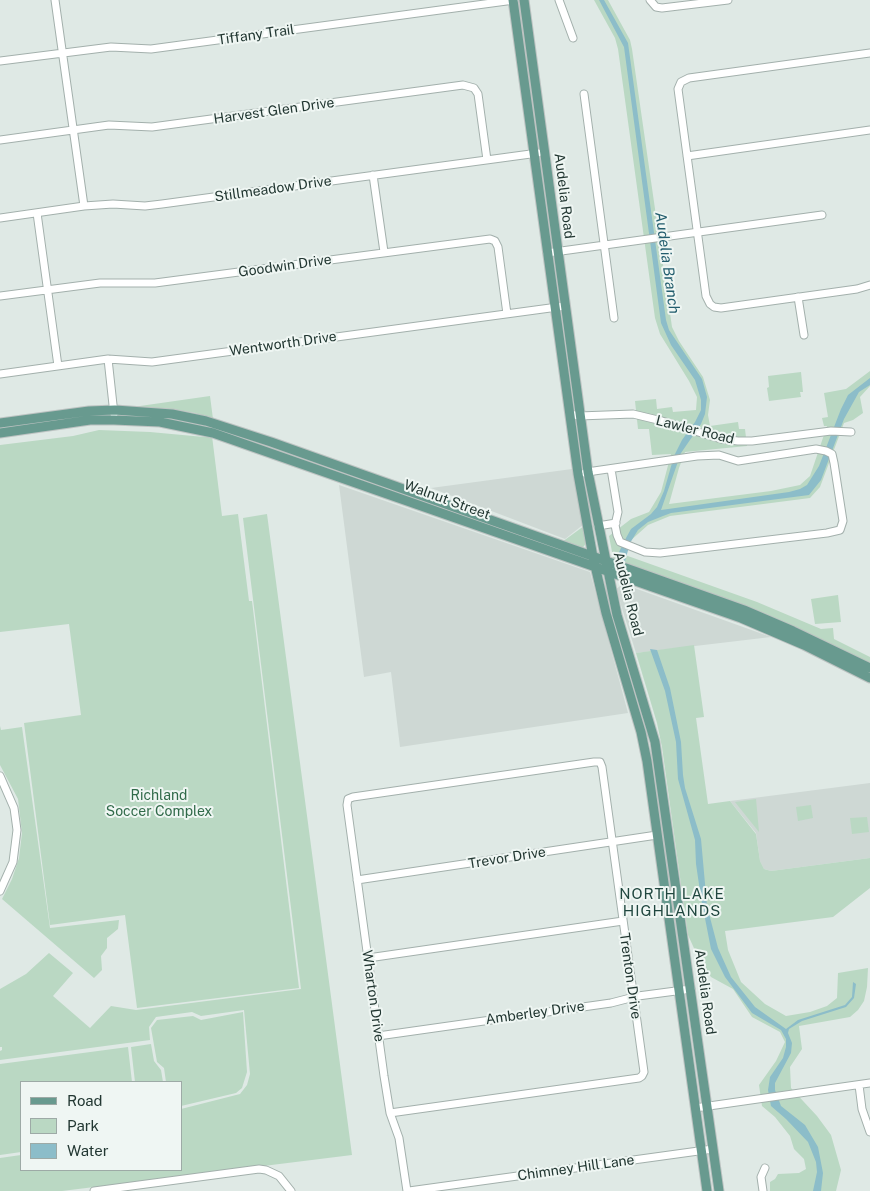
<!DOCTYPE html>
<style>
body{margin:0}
#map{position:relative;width:870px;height:1191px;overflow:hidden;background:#dfe9e5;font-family:"Public Sans",sans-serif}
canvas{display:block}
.legend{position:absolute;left:20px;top:1081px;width:162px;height:90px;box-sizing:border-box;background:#eff6f3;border:1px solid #9daaa6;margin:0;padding:6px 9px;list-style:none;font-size:15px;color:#223732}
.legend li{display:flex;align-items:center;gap:10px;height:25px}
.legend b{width:25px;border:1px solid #9daaa6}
</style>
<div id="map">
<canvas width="870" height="1191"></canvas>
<ul class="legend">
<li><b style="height:6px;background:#689a8f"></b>Road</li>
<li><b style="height:14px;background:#bad8c3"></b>Park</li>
<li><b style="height:14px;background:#8cbdc9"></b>Water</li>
</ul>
</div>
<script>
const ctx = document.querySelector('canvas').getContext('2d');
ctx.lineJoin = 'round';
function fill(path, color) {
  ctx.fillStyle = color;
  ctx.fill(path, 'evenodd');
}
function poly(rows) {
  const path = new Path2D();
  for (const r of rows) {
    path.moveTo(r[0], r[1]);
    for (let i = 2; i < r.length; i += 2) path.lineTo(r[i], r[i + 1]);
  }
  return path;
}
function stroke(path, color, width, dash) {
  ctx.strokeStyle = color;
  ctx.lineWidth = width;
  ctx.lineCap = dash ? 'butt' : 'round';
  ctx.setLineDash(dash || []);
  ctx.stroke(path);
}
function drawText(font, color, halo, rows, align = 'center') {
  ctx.font = font + ' "Public Sans",sans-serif';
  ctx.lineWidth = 4;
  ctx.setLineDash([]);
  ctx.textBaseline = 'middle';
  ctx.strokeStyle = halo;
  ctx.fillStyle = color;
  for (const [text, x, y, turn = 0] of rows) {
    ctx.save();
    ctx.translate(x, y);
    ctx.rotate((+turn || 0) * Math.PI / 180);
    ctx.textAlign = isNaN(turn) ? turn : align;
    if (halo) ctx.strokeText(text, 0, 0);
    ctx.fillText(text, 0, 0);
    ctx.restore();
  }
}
fill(poly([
 [572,469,584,524,565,539,431,488],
 [339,485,590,572,628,713,400,747,391,672,364,677],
 [623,584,771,637,636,653,616,589],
 [870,783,870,858,771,871,764,869,760,861,756,833,730,801]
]), '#ced8d4');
fill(poly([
 [594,0,608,0,630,40,632,49,672,327,679,341,703,377,710,400,708,415,710,426,738,422,739,429,745,429,747,446,685,452,679,468,669,504,771,491,800,485,810,476,827,426,824,426,822,418,828,417,824,393,846,389,870,371,870,386,860,397,863,413,853,420,844,423,820,487,810,498,670,516,648,525,629,542,625,555,757,602,821,629,833,628,834,639,870,657,870,665,614,560,613,557,609,536,631,519,649,512,661,492,671,454,652,455,649,429,638,429,635,401,656,399,657,409,672,407,673,412,696,410,697,397,689,381,660,334,655,318,618,49,615,38],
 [801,372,803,392,800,392,801,397,769,401,767,388,769,387,768,376],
 [210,396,213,419,195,413,171,409,133,407],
 [99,430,150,432,204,437,212,436,222,516,238,514,249,601,252,601,299,988,137,1008,125,915,50,925,24,723,81,715,69,624,0,632,0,445,73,436],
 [267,514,352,1155,62,1191,0,1191,0,1158,21,1155,21,1170,181,1170,181,1109,240,1094,247,1085,250,1074,244,1010,201,1016,192,1012,156,1017,149,1027,150,1040,0,1060,0,1051,2,1050,2,1047,0,1047,0,989,26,974,49,953,73,973,53,996,90,1028,111,1006,136,1010,301,989,243,518],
 [584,526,586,543,582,549,562,542],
 [838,595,841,622,815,624,811,599],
 [694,645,704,717,696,718,708,804,730,801,756,834,760,861,764,869,771,871,870,858,870,888,833,917,725,931,728,950,741,982,765,1004,786,1016,810,1012,827,1006,837,998,838,973,868,968,867,987,864,1001,858,1010,850,1017,799,1026,802,1049,790,1067,791,1088,817,1116,831,1135,841,1170,836,1191,770,1191,770,1182,775,1179,778,1174,799,1173,806,1169,804,1159,794,1149,790,1136,775,1117,762,1106,759,1085,776,1061,785,1042,780,1032,752,1017,733,989,711,977,698,957,688,935,662,747,657,723,636,653],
 [0,726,1,730,22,727,50,928,119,920,118,929,107,938,107,948,101,956,102,970,94,978,2,899,12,879,19,858,22,833,18,799,0,765],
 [756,799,759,832,735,802],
 [811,805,813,818,798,821,796,807],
 [867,817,869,832,852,834,850,818],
 [243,1012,247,1072,242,1088,236,1093,181,1106,181,1082,166,1082,164,1068,157,1062,151,1028,157,1020,193,1016,201,1020],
 [151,1044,154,1061,161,1070,163,1082,135,1082,131,1047],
 [128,1047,132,1082,21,1082,21,1152,0,1155,0,1064]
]), '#bad8c3');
fill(poly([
 [599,0,604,0,628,43,666,320,669,330,702,379,707,397,705,414,701,424,681,453,661,510,789,492,800,489,807,485,819,466,841,409,848,395,870,378,870,385,859,392,844,419,821,480,809,495,671,513,663,516,648,522,638,530,630,543,624,565,618,563,619,552,626,538,631,529,651,514,657,507,664,491,674,456,682,440,695,422,701,410,701,400,695,380,671,345,661,323,624,47],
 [650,649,657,650,670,688,681,742,683,775,685,788,701,839,707,906,718,948,731,977,755,1007,786,1029,798,1020,845,1005,852,997,853,982,856,984,854,998,846,1007,802,1021,789,1029,788,1033,792,1043,791,1053,775,1083,775,1090,781,1106,805,1125,818,1147,823,1173,821,1191,813,1191,817,1172,816,1162,808,1142,786,1119,771,1106,768,1090,770,1077,783,1058,786,1047,786,1039,781,1030,752,1013,725,977,711,949,701,898,696,864,695,840,678,779,676,742,665,691]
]), '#8cbdc9');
const minor = poly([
 [55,0,84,206],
 [559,0,573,38],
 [650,0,656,7,662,8,728,0],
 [870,53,689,78,681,82,678,89,706,296,710,304,714,307,721,308,857,289,870,285],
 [0,61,111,47,151,49,514,0],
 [584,94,614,318],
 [0,140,109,125,152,127,463,85,474,88,478,94,487,160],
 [687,156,870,130],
 [373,175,384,252],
 [37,213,58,366],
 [0,218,84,206,113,204,145,206,162,204,538,153],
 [547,253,822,215],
 [0,296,100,283,155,283,490,239,495,241,498,247,507,314],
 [798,297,804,335],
 [108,359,114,414],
 [0,374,108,359,152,362,565,306],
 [570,414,579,416,633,414,662,421,721,439,738,441,752,441,831,431,851,432],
 [585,473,594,471,697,456,719,455,738,461,816,449,826,451,832,454,834,463,843,521,840,530,827,533,660,553,645,552,620,542,617,535,615,525,618,512,611,469],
 [598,526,616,523],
 [0,776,14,808,17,830,13,862,0,891],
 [357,880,657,835],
 [368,958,623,921],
 [378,1036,611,1003,638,996,691,989],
 [859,1085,862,1109,870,1132],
 [695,1108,870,1083],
 [390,1113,639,1078,642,1076,644,1072,602,767,600,762,594,762,353,797,348,799,347,805,384,1076,390,1113,399,1138,407,1191],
 [94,1191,259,1169,266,1170,279,1176,291,1191],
 [409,1191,713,1149],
 [763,1191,761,1177,765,1168]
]);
const major = poly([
 [513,0,578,474,593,557,606,613,641,732,647,761,707,1191],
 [524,0,588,472,617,615,655,742,719,1191],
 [0,423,89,411,115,410,172,414,206,421,271,442,744,610,793,631,870,668],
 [0,433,90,420,114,420,160,422,213,433,741,618,804,645,870,678]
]);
stroke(minor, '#a3b0ac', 9);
stroke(major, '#bdc3c2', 11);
stroke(minor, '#fff', 7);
stroke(major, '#689a8f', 9);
drawText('14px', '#223732', '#eff6f3', [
 ["Tiffany Trail",256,35,-8],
 ["Harvest Glen Drive",274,111,-8],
 ["Stillmeadow Drive",273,189,-8],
 ["Audelia Road",564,196,83],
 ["Goodwin Drive",285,266,-8],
 ["Wentworth Drive",283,344,-8],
 ["Lawler Road",695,430,14],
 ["Walnut Street",447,500,20],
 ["Audelia Road",628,594,76],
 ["Trevor Drive",507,858,-9],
 ["Trenton Drive",630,976,82],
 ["Audelia Road",705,992,82],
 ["Wharton Drive",373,996,82],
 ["Amberley Drive",535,1013,-8],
 ["Chimney Hill Lane",576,1168,-8]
]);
drawText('14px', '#306a49', '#eff6f3', [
 ["Richland",159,796],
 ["Soccer Complex",159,812]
]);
drawText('italic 15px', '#225d6d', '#eff6f3', [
 ["Audelia Branch",667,263,82]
]);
ctx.letterSpacing = '1px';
drawText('15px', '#20473f', '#eff6f3', [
 ["NORTH LAKE",672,894],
 ["HIGHLANDS",672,911]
]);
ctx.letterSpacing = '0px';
</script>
